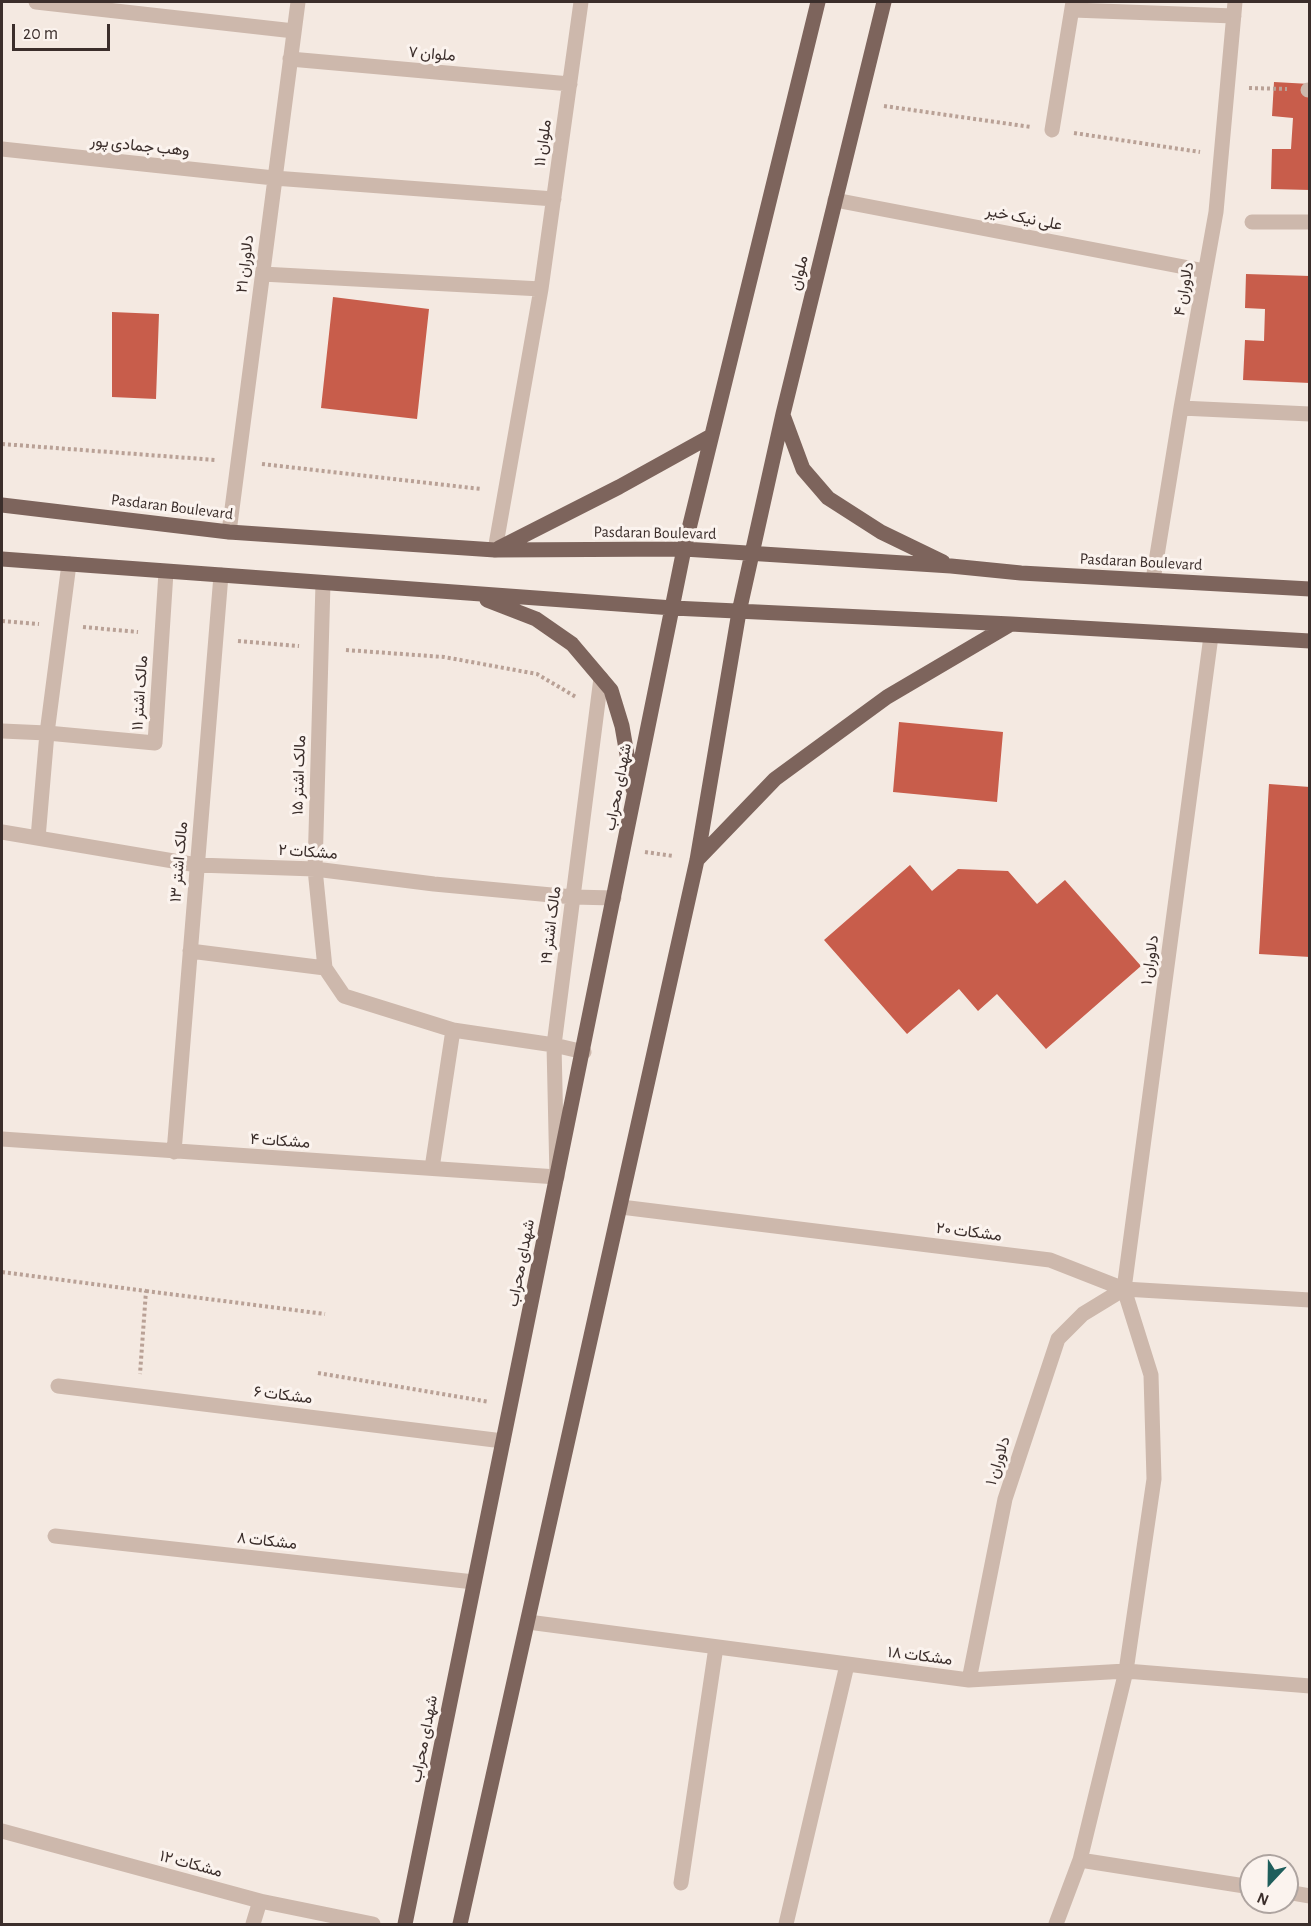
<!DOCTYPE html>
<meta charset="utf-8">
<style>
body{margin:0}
#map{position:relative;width:1311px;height:1926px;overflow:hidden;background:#f4e9e1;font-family:"Alegreya Sans",sans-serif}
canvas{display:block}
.frame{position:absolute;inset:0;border:3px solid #3b2e2b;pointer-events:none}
.north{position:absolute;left:1239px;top:1854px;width:60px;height:60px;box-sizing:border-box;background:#fbf3ee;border:2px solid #aea4a0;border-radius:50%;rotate:202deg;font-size:16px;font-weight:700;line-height:24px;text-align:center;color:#3b2e2b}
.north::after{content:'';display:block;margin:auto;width:21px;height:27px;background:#1f5e5c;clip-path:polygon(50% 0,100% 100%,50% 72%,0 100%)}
.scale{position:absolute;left:12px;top:24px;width:98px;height:27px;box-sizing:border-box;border:3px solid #3b2e2b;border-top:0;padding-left:8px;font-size:18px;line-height:21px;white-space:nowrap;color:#3b2e2b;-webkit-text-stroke:4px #fbf3ee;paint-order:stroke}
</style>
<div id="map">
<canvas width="1311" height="1926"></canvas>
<div class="frame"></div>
<div class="north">N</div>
<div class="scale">20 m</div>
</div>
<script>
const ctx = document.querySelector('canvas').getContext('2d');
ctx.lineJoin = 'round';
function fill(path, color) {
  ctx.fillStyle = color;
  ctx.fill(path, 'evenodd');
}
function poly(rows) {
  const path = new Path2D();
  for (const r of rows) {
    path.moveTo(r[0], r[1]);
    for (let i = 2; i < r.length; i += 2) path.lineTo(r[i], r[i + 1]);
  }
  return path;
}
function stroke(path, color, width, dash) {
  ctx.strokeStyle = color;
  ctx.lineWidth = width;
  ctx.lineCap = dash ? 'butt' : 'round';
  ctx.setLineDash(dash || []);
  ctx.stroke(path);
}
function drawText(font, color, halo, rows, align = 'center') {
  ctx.font = font + ' "Alegreya Sans",Vazirmatn,sans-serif';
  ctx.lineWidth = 6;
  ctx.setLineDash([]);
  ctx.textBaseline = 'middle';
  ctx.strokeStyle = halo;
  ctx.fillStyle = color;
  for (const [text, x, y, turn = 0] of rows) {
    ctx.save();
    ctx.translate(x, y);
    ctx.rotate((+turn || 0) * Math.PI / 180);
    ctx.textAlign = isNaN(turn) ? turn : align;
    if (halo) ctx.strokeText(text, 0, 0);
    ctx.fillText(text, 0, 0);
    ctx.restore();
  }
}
fill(poly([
 [1274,82,1310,84,1310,190,1271,189,1272,149,1291,149,1293,118,1272,116],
 [1246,274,1310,276,1310,383,1243,380,1245,340,1264,341,1265,309,1245,308],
 [333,297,429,309,417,419,321,408],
 [112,312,159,314,156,399,112,397],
 [899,722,1003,732,997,802,893,792],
 [1269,784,1310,787,1310,957,1259,954],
 [910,865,932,891,958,869,1008,871,1037,904,1065,880,1141,966,1046,1049,997,994,978,1011,959,989,907,1034,824,940]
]), '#c85d4b');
stroke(poly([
 [1249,88,1287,89],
 [884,106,1031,127],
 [1074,133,1200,152],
 [2,444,216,460],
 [262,464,481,489],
 [2,621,39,624],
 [83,627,138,632],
 [238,641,299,646],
 [346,650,444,657,537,674,576,697],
 [645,852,673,856],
 [2,1272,146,1291,140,1374],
 [146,1291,325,1314],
 [318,1373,489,1402]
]), '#b9a196', 4, [3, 3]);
stroke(poly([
 [36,2,294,31],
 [1073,10,1234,16],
 [290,59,570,84],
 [1308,90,1310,90],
 [1052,130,1073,2],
 [2,149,274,178,554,199],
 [835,200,1205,271],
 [1252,222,1310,222],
 [262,274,541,289],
 [1181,408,1310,414],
 [229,532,298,2],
 [495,550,541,289,581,2],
 [1153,580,1181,408,1216,212,1235,2],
 [323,583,315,869,325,968],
 [1211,636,1124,1289,1151,1375,1154,1479,1126,1671,1080,1860,1251,1887],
 [2,731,47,733,155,743,166,572],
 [2,832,197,865,315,869,434,884,573,897,614,898],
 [38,838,47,733,69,564],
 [190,951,325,968,344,996,453,1030,554,1045,584,1052],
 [2,1139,557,1177,554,1045,601,678],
 [174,1152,221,575],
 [432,1168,453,1030],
 [621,1207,1050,1260,1124,1289,1310,1300],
 [58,1386,503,1441],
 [55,1536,474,1582],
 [528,1622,969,1680,1126,1671,1310,1686],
 [969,1680,1005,1499,1058,1339,1083,1314,1124,1289],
 [2,1831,260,1901,373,1924],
 [681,1883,716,1647],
 [1287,1892,1310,1896],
 [253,1924,260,1901],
 [786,1924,847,1665],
 [1056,1924,1080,1860]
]), '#cdb8ac', 15);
stroke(poly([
 [783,415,803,469,828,498,881,532,943,562],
 [2,505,229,532,495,550,684,549,951,566,1021,573,1310,589],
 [499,548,619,487,711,436],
 [2,559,673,608,1011,624,1310,641],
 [487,600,536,619,572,644,611,690,622,726,633,789],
 [697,860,775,779,887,697,1011,624],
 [405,1924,684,549,818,2],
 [460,1924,697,860,739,612,783,414,884,2]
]), '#7d645c', 15);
drawText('16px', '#3b2e2b', '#fbf3ee', [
 ["ملوان ۷",432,54,5],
 ["ملوان ۱۱",543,143,-82],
 ["وهب جمادی پور",140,146,6],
 ["علی نیک خیر",1024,218,11],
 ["دلاوران ۲۱",245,264,-83],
 ["ملوان",799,273,-76],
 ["دلاوران ۴",1184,289,-80],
 ["Pasdaran Boulevard",172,507,7],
 ["Pasdaran Boulevard",655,533,1],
 ["Pasdaran Boulevard",1141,562,3],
 ["مالک اشتر ۱۱",140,693,-86],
 ["مالک اشتر ۱۵",299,775,-88],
 ["شهدای محراب",618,787,-79],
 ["مشکات ۲",308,852,4],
 ["مالک اشتر ۱۳",179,862,-85],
 ["مالک اشتر ۱۹",551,925,-83],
 ["دلاوران ۱",1150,960,-82],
 ["مشکات ۴",280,1141,4],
 ["مشکات ۲۰",969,1232,7],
 ["شهدای محراب",521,1263,-79],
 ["مشکات ۶",283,1395,7],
 ["دلاوران ۱",998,1461,-73],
 ["مشکات ۸",267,1541,6],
 ["مشکات ۱۸",920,1656,7],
 ["شهدای محراب",424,1739,-79],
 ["مشکات ۱۲",191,1864,15]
]);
</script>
